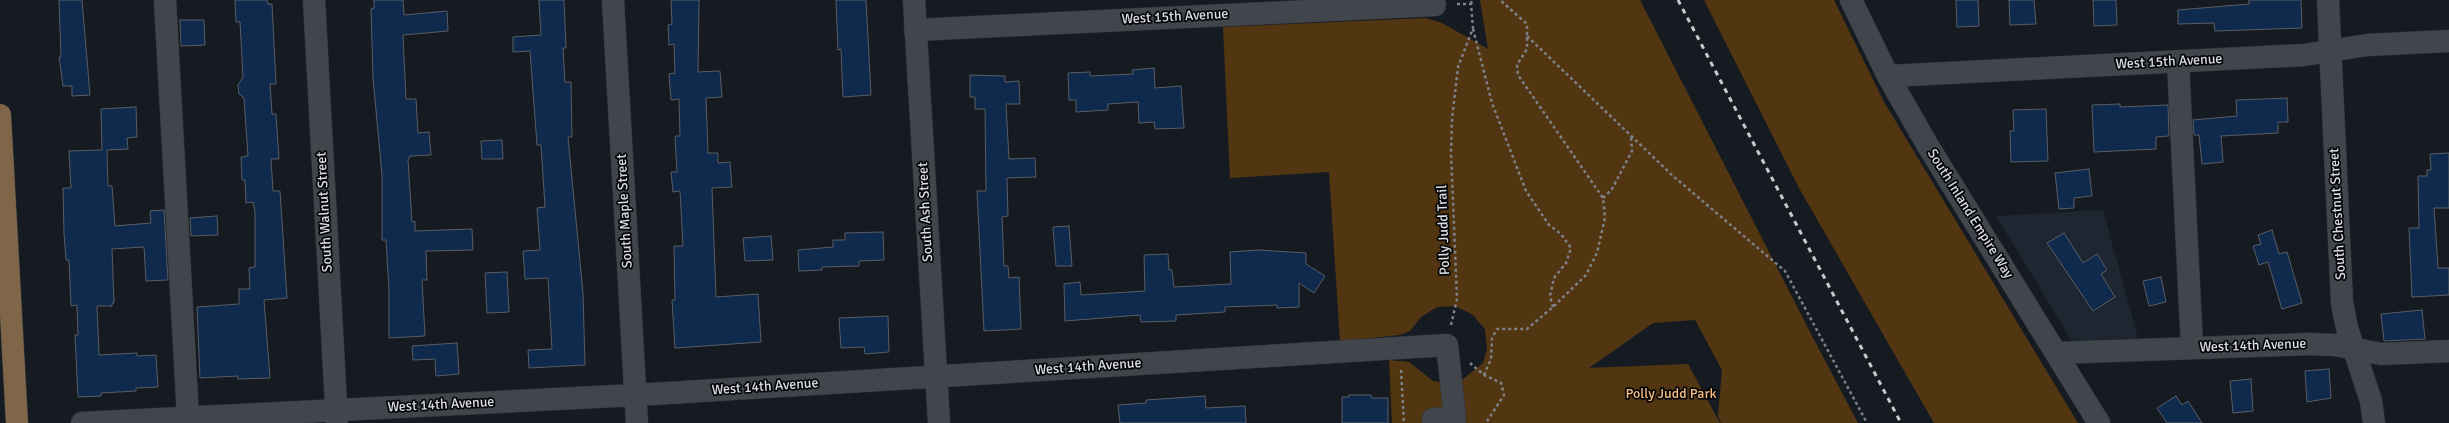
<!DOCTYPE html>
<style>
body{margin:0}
canvas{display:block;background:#161b22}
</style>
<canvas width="2449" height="423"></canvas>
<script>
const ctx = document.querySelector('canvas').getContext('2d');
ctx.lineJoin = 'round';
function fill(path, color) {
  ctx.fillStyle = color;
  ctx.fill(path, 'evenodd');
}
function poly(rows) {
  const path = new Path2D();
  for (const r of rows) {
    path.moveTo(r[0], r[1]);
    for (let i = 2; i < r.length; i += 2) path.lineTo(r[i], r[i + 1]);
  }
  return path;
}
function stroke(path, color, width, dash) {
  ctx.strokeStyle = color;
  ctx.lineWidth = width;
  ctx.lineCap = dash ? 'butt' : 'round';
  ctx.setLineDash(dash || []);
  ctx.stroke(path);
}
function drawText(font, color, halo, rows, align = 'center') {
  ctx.font = font + ' Signika,sans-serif';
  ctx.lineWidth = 3.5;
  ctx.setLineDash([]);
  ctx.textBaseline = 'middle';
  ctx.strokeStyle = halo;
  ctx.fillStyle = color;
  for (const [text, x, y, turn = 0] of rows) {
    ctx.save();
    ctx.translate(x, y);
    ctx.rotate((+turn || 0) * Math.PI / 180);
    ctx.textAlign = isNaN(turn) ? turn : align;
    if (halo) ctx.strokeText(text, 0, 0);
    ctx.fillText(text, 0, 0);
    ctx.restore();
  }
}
fill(poly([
 [2103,210,2138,338,2072,341,1996,216]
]), '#1e2631');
fill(poly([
 [1480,0,1640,0,1811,334,1858,423,1721,423,1718,416,1722,370,1695,320,1653,323,1589,368,1688,364,1720,423,1392,423,1389,360,1409,362,1433,381,1447,383,1462,380,1483,363,1487,349,1485,329,1472,314,1454,306,1437,307,1421,317,1410,331,1400,335,1340,341,1329,172,1230,178,1223,27,1426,18,1442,23,1488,49],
 [1704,0,1834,0,1884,102,2078,423,1934,423,1799,188]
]), '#523612');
const building = poly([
 [59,0,82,0,90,95,72,96,72,86,63,86,59,57,61,57,59,0],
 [235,0,267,0,268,4,272,4,276,84,270,84,272,114,276,114,279,159,271,159,273,191,280,191,287,298,264,300,270,378,238,379,238,376,200,378,197,307,239,304,239,289,250,289,249,268,255,267,255,211,253,202,246,203,245,180,242,180,241,157,248,156,244,98,239,94,238,85,243,77,240,22,236,22,235,0],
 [374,0,403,0,404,15,447,11,448,31,403,35,406,99,416,99,418,133,429,132,431,155,410,156,408,160,412,222,415,221,415,231,472,229,473,250,426,251,427,280,422,280,425,336,389,338,389,290,386,240,382,240,382,175,373,78,371,9,374,8,374,0],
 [539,0,564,0,566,48,563,48,565,82,571,82,572,137,568,137,583,293,585,365,529,368,528,350,552,349,548,278,525,279,523,251,540,250,537,208,545,207,541,145,537,145,530,51,513,52,513,37,541,35,539,0],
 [671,0,699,0,698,72,720,71,722,97,706,98,708,153,718,153,718,163,730,162,732,187,712,188,716,297,758,294,761,342,675,348,672,300,675,300,674,246,683,246,680,191,673,192,671,172,677,172,675,136,680,136,679,99,671,100,669,74,675,73,674,44,669,45,668,25,672,24,671,0],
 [836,0,866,0,871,95,843,97,841,49,838,50,836,0],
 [1956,0,1978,0,1979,26,1957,27,1956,0],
 [2009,0,2034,0,2036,24,2010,25,2009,0],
 [2093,0,2116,0,2117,25,2094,26,2093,0],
 [2249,0,2301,0,2302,28,2215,31,2214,23,2178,24,2178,10,2249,4,2249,0],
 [180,20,204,20,205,45,181,46,180,20],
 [1154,68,1155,88,1181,86,1184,128,1155,129,1154,122,1139,123,1138,102,1108,104,1108,110,1076,112,1076,100,1069,100,1068,73,1090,72,1090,76,1133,74,1132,70,1154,68],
 [970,75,1005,76,1005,82,1019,81,1020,104,1006,104,1009,159,1035,158,1036,177,1007,178,1008,216,1002,217,1004,266,1008,266,1009,278,1019,277,1021,329,984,331,977,191,986,191,985,109,975,109,975,97,970,97,970,75],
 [2287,98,2288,122,2278,122,2278,133,2221,136,2223,162,2202,164,2199,135,2194,135,2193,120,2237,116,2236,100,2287,98],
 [2120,104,2120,107,2168,105,2169,136,2156,137,2156,149,2094,152,2092,105,2120,104],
 [136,107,137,137,127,138,128,149,107,150,108,186,112,186,115,226,151,223,150,211,164,210,168,280,146,281,144,247,112,249,114,303,112,303,112,306,97,306,99,355,137,353,137,356,156,355,158,387,136,388,136,391,101,393,101,396,78,397,75,335,78,335,77,305,71,306,69,260,66,260,64,233,63,188,71,188,69,151,102,150,101,109,136,107],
 [2046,109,2048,161,2011,162,2010,131,2014,131,2013,110,2046,109],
 [502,140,503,159,482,159,481,141,502,140],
 [2449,153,2449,208,2434,208,2438,268,2449,268,2449,295,2412,297,2409,228,2419,228,2418,176,2427,176,2427,170,2431,170,2430,154,2449,153],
 [2089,169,2092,196,2074,198,2074,208,2059,209,2055,173,2089,169],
 [217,216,218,235,191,236,190,218,217,216],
 [1069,226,1072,266,1056,266,1053,227,1069,226],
 [2272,230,2279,254,2287,252,2302,303,2282,309,2268,262,2259,265,2253,246,2261,244,2258,235,2272,230],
 [883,232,884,260,859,261,859,266,822,267,822,270,799,271,798,250,833,247,833,240,845,240,845,233,883,232],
 [2064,233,2083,263,2097,254,2107,270,2101,274,2115,297,2093,311,2047,243,2064,233],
 [771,236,773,260,745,261,743,238,771,236],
 [1258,250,1306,253,1306,264,1325,276,1314,293,1299,283,1299,307,1277,308,1277,305,1225,307,1225,312,1176,315,1176,321,1141,322,1140,315,1065,321,1064,284,1080,282,1081,295,1145,291,1144,255,1168,254,1169,270,1172,270,1174,287,1231,284,1230,252,1258,250],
 [507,272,509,312,487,313,485,273,507,272],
 [2161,277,2166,302,2149,306,2143,281,2161,277],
 [2422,310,2425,339,2384,341,2381,314,2422,310],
 [888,316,889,352,865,354,864,347,841,348,839,318,888,316],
 [457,343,459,374,436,376,435,359,413,360,412,346,457,343],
 [2329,369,2331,398,2307,402,2305,371,2329,369],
 [2251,379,2253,411,2233,413,2230,381,2251,379],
 [1349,395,1371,395,1372,398,1388,398,1388,423,1342,423,1342,397,1349,397,1349,395],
 [1205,396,1206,408,1245,406,1246,423,1120,423,1118,405,1146,403,1146,400,1205,396],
 [2176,396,2182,405,2188,401,2202,423,2167,423,2157,408,2176,396]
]);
fill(building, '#0f2a4c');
stroke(building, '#585d65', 1);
const minor = poly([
 [165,0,188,418],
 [314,0,337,423],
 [613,0,637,423],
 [914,0,939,423],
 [1851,0,1888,76,1928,146,2099,423],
 [2328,0,2342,303,2347,328,2371,401,2374,423],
 [915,30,1435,5],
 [2178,62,2192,348],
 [1888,76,2304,55,2367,45,2449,41],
 [2056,353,2309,344,2335,345,2381,354,2449,351],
 [82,423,636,395,1447,345,1455,418,1433,419]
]);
const major = poly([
 [0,115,17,423]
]);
stroke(minor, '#32353a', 23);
stroke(major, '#32353a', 23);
stroke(poly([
 [1471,4,1472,0],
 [1473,29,1492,103,1526,191,1549,225,1561,234,1571,248,1566,263,1554,278,1550,296,1553,307],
 [1527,36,1673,176,1785,271,1867,423],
 [1603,198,1612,189,1632,151,1631,135],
 [1451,325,1457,299,1451,152,1452,119,1458,67,1473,28,1471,4,1455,4],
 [1470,363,1484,375,1501,383,1504,395,1486,423],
 [1401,370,1404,423],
 [1484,375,1491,359,1492,338,1497,329,1527,329,1553,307,1586,275,1597,253,1605,218,1603,198,1518,75,1517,65,1527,49,1527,24,1500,0]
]), '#7e8288', 2.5, [3, 3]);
stroke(minor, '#41464d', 22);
stroke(major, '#7f6648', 22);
stroke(poly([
 [1678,0,1901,423]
]), '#c6c9ce', 3, [5, 5]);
drawText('14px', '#dadde2', '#050608', [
 ["West 15th Avenue",1175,17,-3],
 ["West 15th Avenue",2169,62,-3],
 ["South Maple Street",625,211,-93],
 ["South Walnut Street",325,212,-93],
 ["South Ash Street",926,212,-93],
 ["South Inland Empire Way",1970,214,58],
 ["South Chestnut Street",2338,214,-93],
 ["Polly Judd Trail",1444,230,-92],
 ["West 14th Avenue",2253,346,-2],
 ["West 14th Avenue",1088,367,-4],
 ["West 14th Avenue",765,387,-4],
 ["West 14th Avenue",441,405,-3]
]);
drawText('14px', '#f5bd80', '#050608', [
 ["Polly Judd Park",1671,394]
]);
</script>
